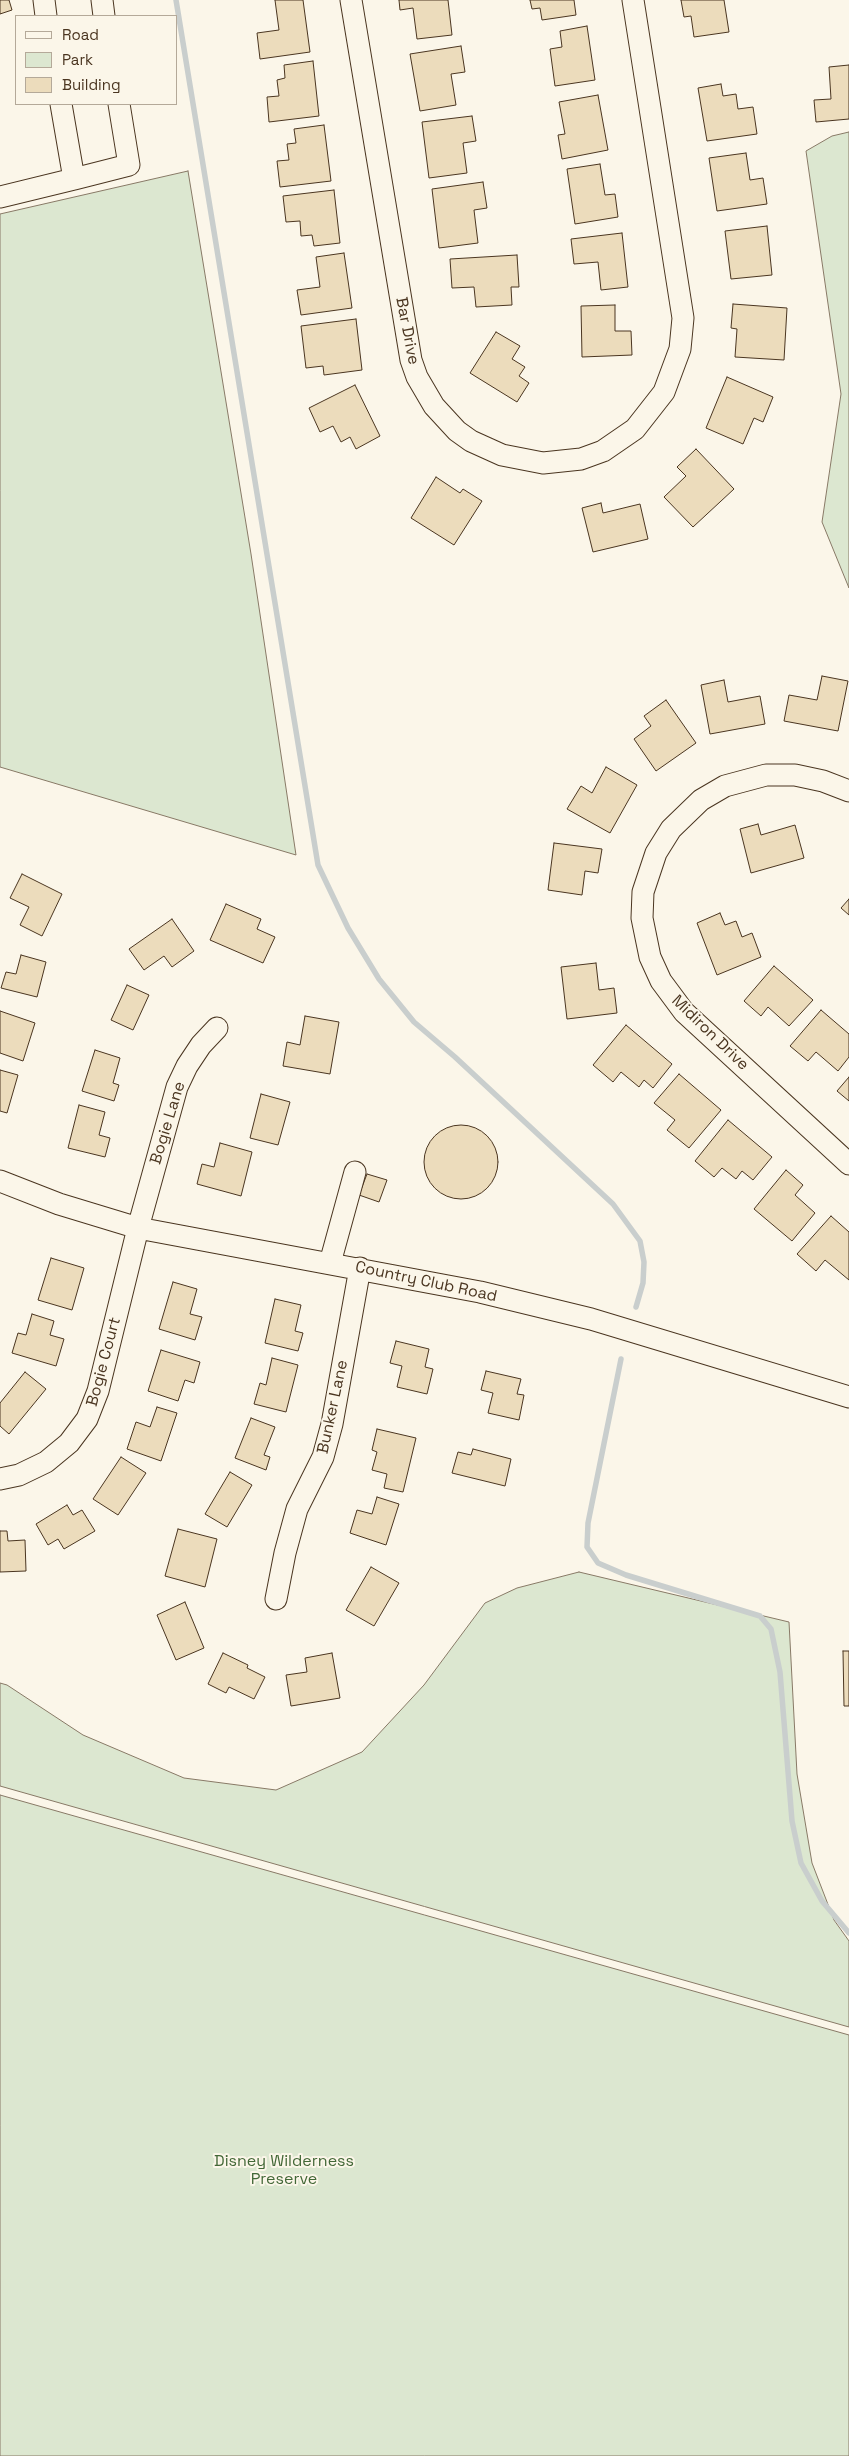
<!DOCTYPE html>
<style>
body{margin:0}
#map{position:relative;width:849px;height:2456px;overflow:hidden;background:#fbf6e9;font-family:"Space Grotesk",sans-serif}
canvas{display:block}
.legend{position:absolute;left:15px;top:15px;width:162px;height:90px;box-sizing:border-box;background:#fbf6e9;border:1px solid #b4a999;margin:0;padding:6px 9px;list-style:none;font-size:15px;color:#4a3520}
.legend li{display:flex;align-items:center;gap:10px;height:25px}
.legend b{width:25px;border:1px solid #b4a999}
</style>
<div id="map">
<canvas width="849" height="2456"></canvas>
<ul class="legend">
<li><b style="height:6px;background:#fbf6e9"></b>Road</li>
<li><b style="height:14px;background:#dce7d0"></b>Park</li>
<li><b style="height:14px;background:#ecdcbc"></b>Building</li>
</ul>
</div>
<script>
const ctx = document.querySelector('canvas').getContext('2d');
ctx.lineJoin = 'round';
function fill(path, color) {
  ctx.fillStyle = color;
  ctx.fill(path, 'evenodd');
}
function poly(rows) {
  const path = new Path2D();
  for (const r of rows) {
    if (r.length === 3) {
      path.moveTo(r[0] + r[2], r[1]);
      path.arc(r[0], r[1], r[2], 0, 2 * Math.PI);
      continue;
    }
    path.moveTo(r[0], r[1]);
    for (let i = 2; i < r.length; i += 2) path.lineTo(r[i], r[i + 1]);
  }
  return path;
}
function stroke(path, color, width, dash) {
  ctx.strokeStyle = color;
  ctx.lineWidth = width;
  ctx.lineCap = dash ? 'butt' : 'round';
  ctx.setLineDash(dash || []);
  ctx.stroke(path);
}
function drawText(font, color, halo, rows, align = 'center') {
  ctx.font = font + ' "Space Grotesk",sans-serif';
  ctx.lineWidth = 4;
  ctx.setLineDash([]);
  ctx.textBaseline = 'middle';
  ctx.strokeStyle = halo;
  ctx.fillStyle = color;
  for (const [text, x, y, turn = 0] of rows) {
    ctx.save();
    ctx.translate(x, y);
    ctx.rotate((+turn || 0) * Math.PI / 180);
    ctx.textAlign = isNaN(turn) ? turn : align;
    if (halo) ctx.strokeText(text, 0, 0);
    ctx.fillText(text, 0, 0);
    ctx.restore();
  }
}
const green = poly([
 [849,132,849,588,822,522,841,394,806,151,832,136,849,132],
 [188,171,251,554,296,855,0,767,0,214,188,171],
 [579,1572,789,1622,797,1774,812,1863,834,1920,849,1941,849,2027,0,1786,0,1683,7,1685,83,1735,184,1778,276,1790,362,1752,424,1685,485,1603,517,1588,579,1572],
 [0,1795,849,2035,849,2456,0,2456,0,1795]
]);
fill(green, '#dce7d0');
stroke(green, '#887966', 1);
stroke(poly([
 [176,0,318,865,348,928,379,979,414,1022,455,1057,613,1204,640,1241,644,1262,643,1283,636,1307],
 [621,1359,588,1523,587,1547,598,1563,626,1575,760,1616,771,1629,780,1672,792,1821,801,1863,822,1901,849,1933]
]), '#c9cecd', 5.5);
const building = poly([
 [0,0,9,0,12,10,0,14,0,0],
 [275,0,303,0,310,52,260,59,257,33,279,30,275,0],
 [399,0,448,0,452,35,417,39,413,8,400,10,399,0],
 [530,0,574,0,576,15,542,20,540,8,532,9,530,0],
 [681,0,724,0,729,32,694,37,691,16,684,17,681,0],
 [587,26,595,80,555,86,550,49,562,47,560,31,587,26],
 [461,46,465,72,451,74,456,105,420,111,410,54,461,46],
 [313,61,319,116,269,122,267,97,279,96,277,80,285,78,284,65,313,61],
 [849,65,849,119,816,122,814,100,831,99,829,67,849,65],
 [721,84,723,96,736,94,738,109,753,107,757,134,707,141,698,88,721,84],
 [598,95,608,150,562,159,558,135,565,134,559,102,598,95],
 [472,116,476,141,463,143,467,173,429,178,422,122,472,116],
 [324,125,331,181,280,187,277,161,289,160,287,144,296,143,294,129,324,125],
 [746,153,750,180,763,178,767,204,717,211,709,158,746,153],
 [600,164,605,195,615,194,618,217,575,224,567,169,600,164],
 [483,182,487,208,474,210,478,243,439,248,432,189,483,182],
 [334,190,340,243,314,246,312,235,301,236,300,221,286,222,283,196,334,190],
 [767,226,772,275,731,279,725,231,767,226],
 [622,233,628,287,601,290,598,262,574,264,571,239,622,233],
 [344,253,352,308,301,315,297,290,320,287,316,257,344,253],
 [517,255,519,287,511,287,512,305,476,307,474,287,452,288,450,259,517,255],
 [733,304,787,308,784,360,735,357,737,329,731,328,733,304],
 [615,305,615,331,631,331,632,355,582,357,581,306,615,305],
 [356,319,362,370,324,375,323,366,306,368,301,326,356,319],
 [496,332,520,346,512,359,525,367,519,376,529,383,517,402,470,373,496,332],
 [727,377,773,397,763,422,754,418,743,444,706,428,727,377],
 [355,385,380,436,356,449,350,437,341,442,333,426,320,432,309,408,355,385],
 [696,449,734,489,693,527,664,497,686,476,677,467,696,449],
 [436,477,460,493,463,489,482,501,454,545,411,518,436,477],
 [601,503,603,513,640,504,648,539,593,552,582,508,601,503],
 [822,676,848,681,838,731,784,721,789,695,817,700,822,676],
 [724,680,728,702,760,696,765,724,710,734,701,685,724,680],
 [666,700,696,743,656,771,634,739,651,726,644,716,666,700],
 [606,767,637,785,610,833,567,809,581,786,592,793,606,767],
 [758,824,761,835,795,825,804,858,751,873,740,829,758,824],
 [554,843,602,849,598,873,585,871,582,895,548,890,554,843],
 [22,874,62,894,42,936,20,925,29,907,10,898,22,874],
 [849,899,849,915,841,908,849,899],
 [226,904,261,919,257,929,275,937,263,963,210,940,226,904],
 [720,913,725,925,736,921,742,937,752,933,761,957,717,975,697,923,720,913],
 [172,919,194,951,172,967,164,956,144,970,129,949,172,919],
 [21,955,46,962,37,997,1,988,6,972,16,974,21,955],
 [596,963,599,990,614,988,617,1013,567,1019,561,967,596,963],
 [774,966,813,1000,789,1026,768,1007,761,1016,744,1001,774,966],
 [127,985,149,995,133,1030,111,1020,127,985],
 [821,1010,849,1034,849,1057,838,1071,816,1052,808,1061,790,1046,821,1010],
 [0,1011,35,1023,23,1061,0,1053,0,1011],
 [305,1016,339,1022,330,1074,283,1066,287,1042,300,1045,305,1016],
 [626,1025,672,1064,653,1088,644,1080,639,1087,621,1072,613,1082,593,1065,626,1025],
 [95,1050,120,1058,113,1083,119,1085,114,1101,82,1091,95,1050],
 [0,1070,18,1075,7,1113,0,1111,0,1070],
 [679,1074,721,1110,689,1148,667,1130,675,1120,654,1103,679,1074],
 [849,1077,849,1101,837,1091,849,1077],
 [261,1094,290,1102,278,1145,250,1138,261,1094],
 [79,1105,105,1112,99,1135,110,1138,105,1157,68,1148,79,1105],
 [728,1120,772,1157,753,1180,742,1171,736,1179,722,1168,714,1177,695,1161,728,1120],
 [461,1162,37],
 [220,1143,252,1152,241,1196,197,1184,202,1164,214,1167,220,1143],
 [786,1170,803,1185,795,1195,815,1213,792,1241,754,1209,786,1170],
 [367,1174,387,1180,379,1202,359,1195,367,1174],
 [831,1216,849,1232,849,1280,825,1260,816,1271,797,1254,831,1216],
 [51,1258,84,1268,72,1310,38,1300,51,1258],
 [173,1282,197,1289,190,1314,202,1317,195,1340,159,1329,173,1282],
 [275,1299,301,1305,295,1331,303,1333,298,1351,265,1343,275,1299],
 [32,1314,54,1321,50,1335,64,1339,56,1366,12,1353,18,1333,26,1335,32,1314],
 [396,1341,429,1349,425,1367,433,1369,427,1394,397,1387,402,1366,390,1363,396,1341],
 [161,1350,200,1362,194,1383,185,1380,178,1401,148,1391,161,1350],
 [272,1358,298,1365,286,1412,254,1404,260,1383,266,1385,272,1358],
 [486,1371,521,1379,517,1394,524,1395,519,1420,488,1413,493,1393,481,1390,486,1371],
 [25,1372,46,1389,9,1434,0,1426,0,1403,25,1372],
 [157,1407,177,1413,161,1461,127,1449,136,1422,150,1427,157,1407],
 [251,1418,275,1427,264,1455,270,1457,266,1470,235,1458,251,1418],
 [377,1429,416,1438,403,1492,384,1488,387,1474,372,1470,377,1452,372,1450,377,1429],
 [473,1449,511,1459,505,1486,452,1473,458,1452,471,1455,473,1449],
 [121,1457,146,1473,118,1515,93,1499,121,1457],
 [230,1472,252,1485,227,1527,205,1514,230,1472],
 [377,1497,399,1504,386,1545,350,1533,357,1510,372,1514,377,1497],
 [67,1505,73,1515,82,1510,95,1531,64,1549,58,1539,48,1545,36,1524,67,1505],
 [178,1529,217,1539,205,1587,165,1576,178,1529],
 [0,1531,7,1531,8,1541,25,1540,26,1571,0,1572,0,1531],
 [371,1567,399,1583,374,1626,346,1610,371,1567],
 [185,1602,204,1648,176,1660,157,1615,185,1602],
 [843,1651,849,1651,849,1706,844,1706,843,1651],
 [223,1653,248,1665,247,1668,265,1677,254,1699,229,1687,226,1693,208,1684,223,1653],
 [332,1653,340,1698,291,1706,286,1675,307,1672,305,1658,332,1653]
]);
fill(building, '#ecdcbc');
stroke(building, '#4a3520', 1);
const minor = poly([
 [44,0,46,16],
 [102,0,104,16],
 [351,0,411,360,417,377,434,406,457,431,471,441,502,455,543,463,581,459,603,451,635,429,664,392,680,349,683,318,633,0],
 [74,179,129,165,119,104],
 [0,197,74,179,61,104],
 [849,791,823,781,795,775,766,775,725,786,701,800,671,829,656,853,643,892,642,918,650,957,661,981,684,1012,849,1164],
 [0,1181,59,1204,138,1228,480,1292,591,1319,849,1397],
 [330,1263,355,1172],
 [0,1479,19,1475,46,1462,69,1443,87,1419,98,1391,138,1228,177,1087,187,1066,201,1045,217,1028],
 [276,1599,285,1553,297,1509,323,1457,332,1424,360,1268]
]);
stroke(minor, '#4a3520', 23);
stroke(minor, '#fbf6e9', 21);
drawText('16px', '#4a3520', '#fbf6e9', [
 ["Bar Drive",407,331,79],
 ["Midiron Drive",710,1033,44],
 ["Bogie Lane",168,1123,-73],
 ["Country Club Road",426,1282,12],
 ["Bogie Court",104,1362,-75],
 ["Bunker Lane",333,1407,-78]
]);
drawText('16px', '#436837', '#fbf6e9', [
 ["Disney Wilderness",284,2162],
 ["Preserve",284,2180]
]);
</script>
